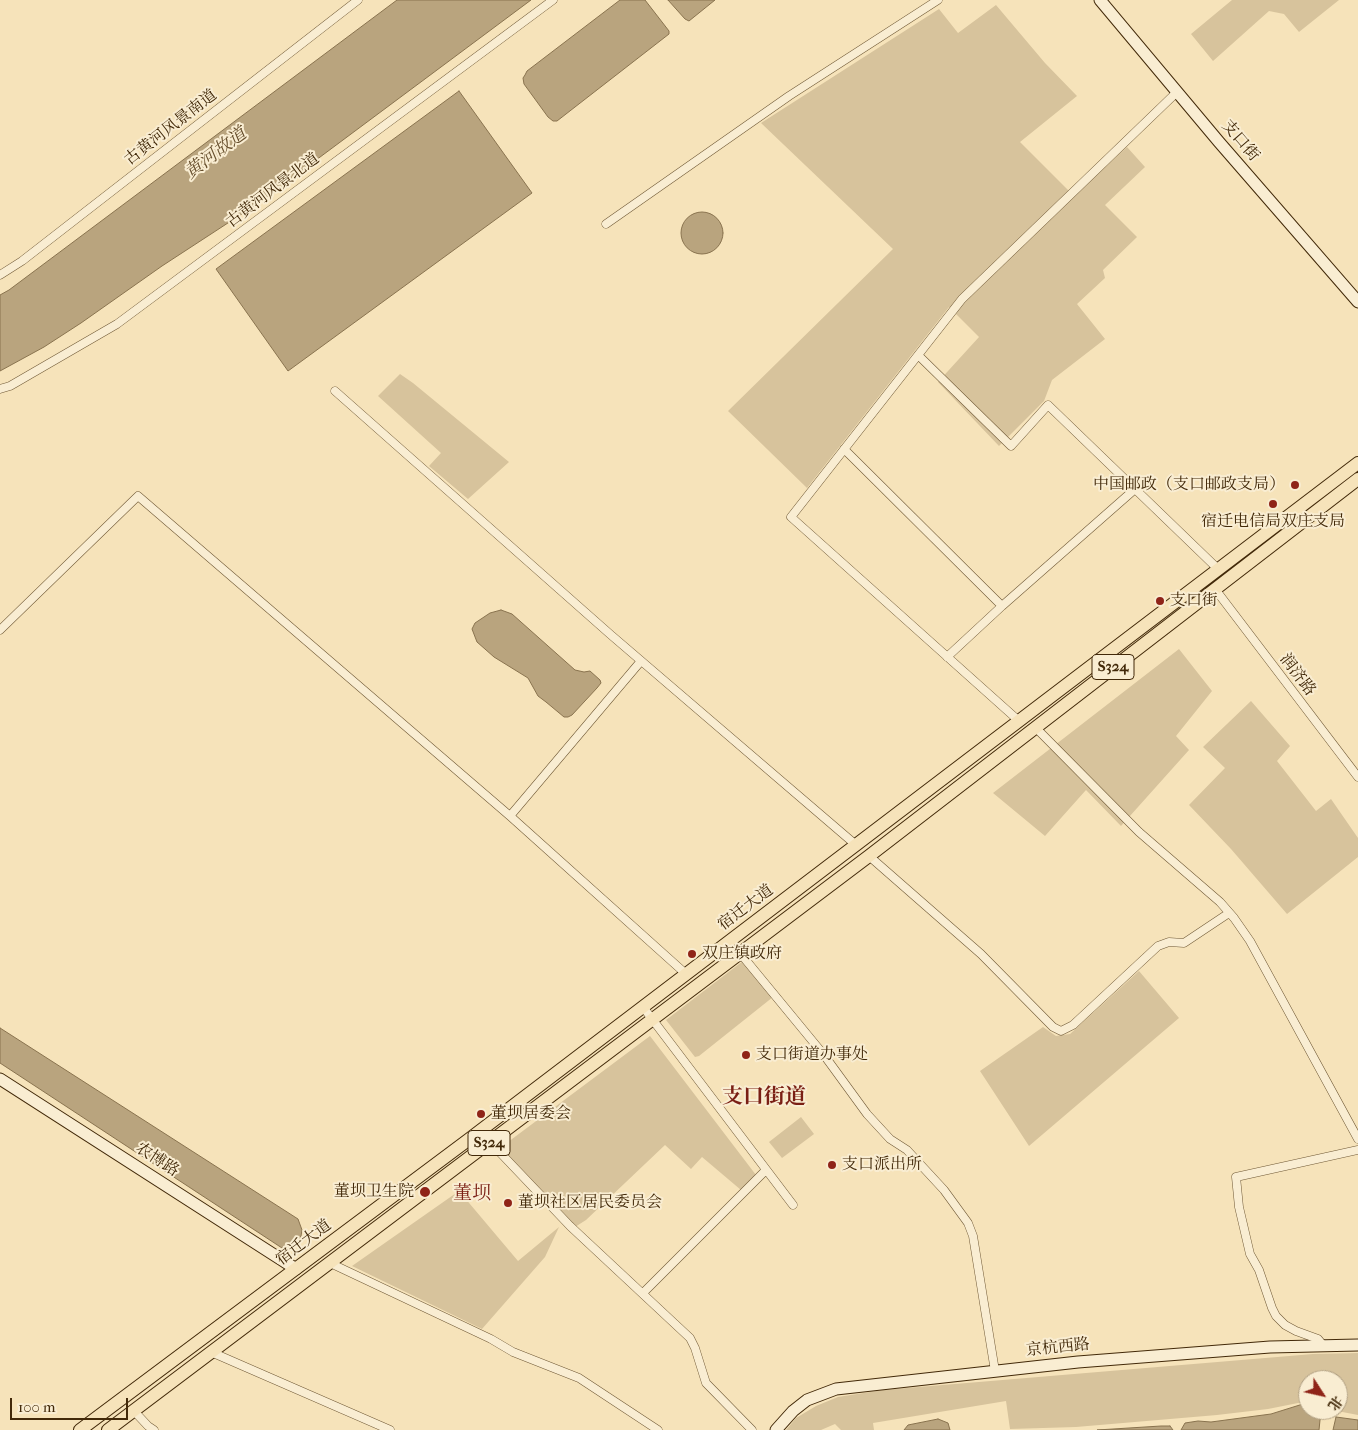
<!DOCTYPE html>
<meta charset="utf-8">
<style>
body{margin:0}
#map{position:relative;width:1358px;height:1430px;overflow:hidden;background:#f6e3ba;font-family:"IM FELL French Canon","Noto Serif SC",serif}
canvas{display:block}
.north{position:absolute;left:1298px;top:1370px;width:50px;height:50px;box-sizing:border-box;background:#f9edd2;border:1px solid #b09f82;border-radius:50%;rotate:125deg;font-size:14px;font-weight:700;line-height:20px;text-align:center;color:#422909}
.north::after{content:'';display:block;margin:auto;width:18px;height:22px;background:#8f2418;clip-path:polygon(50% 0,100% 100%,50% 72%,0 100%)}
.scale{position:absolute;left:10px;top:1398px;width:118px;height:22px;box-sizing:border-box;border:2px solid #422909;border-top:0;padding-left:6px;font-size:15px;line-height:18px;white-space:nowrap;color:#422909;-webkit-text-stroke:4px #f9edd2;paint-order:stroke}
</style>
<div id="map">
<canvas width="1358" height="1430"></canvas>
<div class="north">北</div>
<div class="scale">100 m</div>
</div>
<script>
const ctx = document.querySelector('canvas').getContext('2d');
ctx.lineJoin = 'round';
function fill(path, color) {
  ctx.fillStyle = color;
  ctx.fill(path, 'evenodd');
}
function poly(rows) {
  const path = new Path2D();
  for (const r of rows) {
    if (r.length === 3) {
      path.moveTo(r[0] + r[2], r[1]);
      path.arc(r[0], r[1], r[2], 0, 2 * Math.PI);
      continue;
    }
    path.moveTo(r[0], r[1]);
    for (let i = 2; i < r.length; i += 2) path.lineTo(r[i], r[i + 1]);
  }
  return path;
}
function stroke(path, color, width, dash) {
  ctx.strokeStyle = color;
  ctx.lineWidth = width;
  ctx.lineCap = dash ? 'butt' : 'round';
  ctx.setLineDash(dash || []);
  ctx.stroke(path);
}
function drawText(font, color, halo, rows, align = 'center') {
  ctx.font = font + ' "IM FELL French Canon","Noto Serif SC",serif';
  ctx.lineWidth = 4;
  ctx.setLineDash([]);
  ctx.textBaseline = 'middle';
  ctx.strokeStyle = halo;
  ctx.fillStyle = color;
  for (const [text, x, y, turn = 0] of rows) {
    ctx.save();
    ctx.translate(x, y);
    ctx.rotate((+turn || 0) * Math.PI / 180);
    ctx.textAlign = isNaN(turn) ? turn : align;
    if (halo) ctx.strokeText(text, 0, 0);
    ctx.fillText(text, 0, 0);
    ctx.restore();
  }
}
fill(poly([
 [1232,0,1339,0,1299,32,1284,14,1269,11,1213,61,1191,34],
 [996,5,1045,63,1077,96,1020,142,1074,196,1127,147,1145,167,1105,205,1137,237,1103,270,1105,278,1077,304,1105,339,1052,380,1044,401,999,446,938,382,979,337,949,307,807,488,728,411,893,249,761,123,939,9,958,33],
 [400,374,413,383,509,462,468,499,429,466,441,453,378,396],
 [1179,649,1212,691,1176,736,1189,750,1121,826,1086,790,1045,836,993,793],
 [1251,701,1290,746,1277,761,1316,811,1331,799,1358,838,1358,857,1287,914,1231,849,1189,805,1225,768,1203,747],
 [743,961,773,997,699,1056,695,1057,666,1020],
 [1139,971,1179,1018,1029,1146,980,1071,1043,1027,1056,1036,1070,1034],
 [650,1036,756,1175,741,1190,702,1157,691,1169,665,1145,586,1220,575,1227,500,1148],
 [801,1117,814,1134,782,1158,769,1142],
 [459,1191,518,1261,559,1227,545,1257,482,1329,352,1266],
 [1358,1353,1358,1415,1332,1410,1338,1410,1338,1380,1308,1380,1308,1401,1268,1409,1217,1415,1076,1427,1010,1429,1006,1401,873,1423,874,1430,841,1430,835,1424,821,1430,786,1430,796,1418,816,1406,838,1397,883,1390,1313,1354]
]), '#d7c39c');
const water = poly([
 [397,0,531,0,257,204,162,266,81,323,44,347,0,371,0,295,9,290,397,0],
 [620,0,645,0,669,31,669,34,557,121,553,121,548,117,524,84,523,78,525,75,527,71,620,0],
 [668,0,715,0,689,21,685,19,668,0],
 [459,91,532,193,288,371,216,269,459,91],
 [702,233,21],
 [501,610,512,614,575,670,584,672,590,671,600,680,601,683,597,688,572,715,568,717,564,717,546,702,538,696,528,678,494,657,477,642,472,629,475,623,490,613,501,610],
 [0,1028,298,1219,302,1230,301,1236,298,1241,293,1246,287,1250,282,1248,0,1063,0,1028],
 [1303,1404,1308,1405,1308,1410,1321,1410,1319,1430,1181,1430,1185,1423,1198,1421,1211,1422,1271,1414,1303,1404],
 [1336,1417,1358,1420,1358,1430,1333,1430,1336,1417],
 [938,1419,948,1423,950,1430,904,1430,908,1425,938,1419],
 [1170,1426,1173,1430,1097,1430,1161,1426,1170,1426]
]);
fill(water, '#b9a47e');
stroke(water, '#89734f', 1);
const street = poly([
 [606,224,789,96,938,0],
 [0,275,22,261,358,0],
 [918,355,1011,446,1048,405,1218,569],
 [0,389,10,386,117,324,553,0],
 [335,391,611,635,856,845],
 [844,449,1002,606,947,657],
 [1215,589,1358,777],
 [1002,606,1135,489],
 [0,630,138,496,510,816,686,974],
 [1019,721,791,517,962,299,1177,92],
 [1035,727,1139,832,1220,902,1234,918,1250,941,1358,1139],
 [510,816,641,661],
 [869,856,981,954,1053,1027,1061,1031,1073,1025,1158,946,1169,942,1184,943,1229,913],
 [740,953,824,1055,867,1114,890,1139,907,1150,944,1190,968,1223,973,1236,995,1371],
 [643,1007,793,1205],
 [490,1142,570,1226,690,1338,695,1348,706,1383,752,1430],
 [330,1263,491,1339,513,1352,579,1378,658,1430],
 [643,1293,766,1170],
 [1323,1345,1318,1339,1296,1331,1285,1325,1276,1316,1272,1308,1259,1270,1250,1254,1239,1207,1236,1177,1358,1150],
 [211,1352,390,1430],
 [134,1411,148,1426,154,1430]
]);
const secondary = poly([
 [1100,0,1219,142,1358,302],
 [0,1079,296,1269],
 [776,1430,793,1411,807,1400,836,1389,1078,1362,1270,1347,1358,1345]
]);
const primary = poly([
 [80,1430,468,1140,1358,463],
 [108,1430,869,856,1358,479]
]);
stroke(street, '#6f5835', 9);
stroke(secondary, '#422909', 13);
stroke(primary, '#422909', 14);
stroke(street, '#f9edd2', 8);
stroke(secondary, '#f9edd2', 11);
stroke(primary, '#f6e3ba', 12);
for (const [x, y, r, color] of [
 [1295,485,5,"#8f2418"],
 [1273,504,5,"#8f2418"],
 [1160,601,5,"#8f2418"],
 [692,954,5,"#8f2418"],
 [746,1055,5,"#8f2418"],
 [481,1114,5,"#8f2418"],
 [832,1165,5,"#8f2418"],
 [425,1192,6,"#8f2418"],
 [508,1203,5,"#8f2418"]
]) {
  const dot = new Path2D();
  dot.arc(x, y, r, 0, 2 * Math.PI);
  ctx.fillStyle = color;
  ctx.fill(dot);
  stroke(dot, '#f9edd2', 2);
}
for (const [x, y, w] of [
 [1113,667,42],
 [489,1143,42]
]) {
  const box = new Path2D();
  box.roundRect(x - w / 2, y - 12.5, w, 25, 4);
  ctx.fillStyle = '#f9edd2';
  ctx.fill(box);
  stroke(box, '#422909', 1);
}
drawText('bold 15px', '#422909', null, [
 ["S324",1113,667],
 ["S324",489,1143]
]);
drawText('16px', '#422909', '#f9edd2', [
 ["古黄河风景南道",171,128,-38],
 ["支口街",1240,141,49],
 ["古黄河风景北道",273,191,-37],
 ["润济路",1297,675,53],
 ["宿迁大道",746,908,-37],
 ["农博路",157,1160,33],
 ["宿迁大道",304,1243,-37],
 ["京杭西路",1058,1348,-6]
]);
drawText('16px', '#422909', '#f9edd2', [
 ["中国邮政（支口邮政支局）",1285,485,"right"],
 ["宿迁电信局双庄支局",1273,522,"center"],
 ["支口街",1170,601],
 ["双庄镇政府",702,954],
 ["支口街道办事处",756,1055],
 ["董坝居委会",491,1114],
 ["支口派出所",842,1165],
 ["董坝卫生院",414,1192,"right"],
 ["董坝社区居民委员会",518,1203]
], 'left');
drawText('italic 18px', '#664e2c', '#f9edd2', [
 ["黄河故道",216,154,-37]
]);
drawText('19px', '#7a1f14', '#f9edd2', [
 ["董坝",472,1194]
]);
drawText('bold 21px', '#7a1f14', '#f9edd2', [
 ["支口街道",764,1098]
]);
</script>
